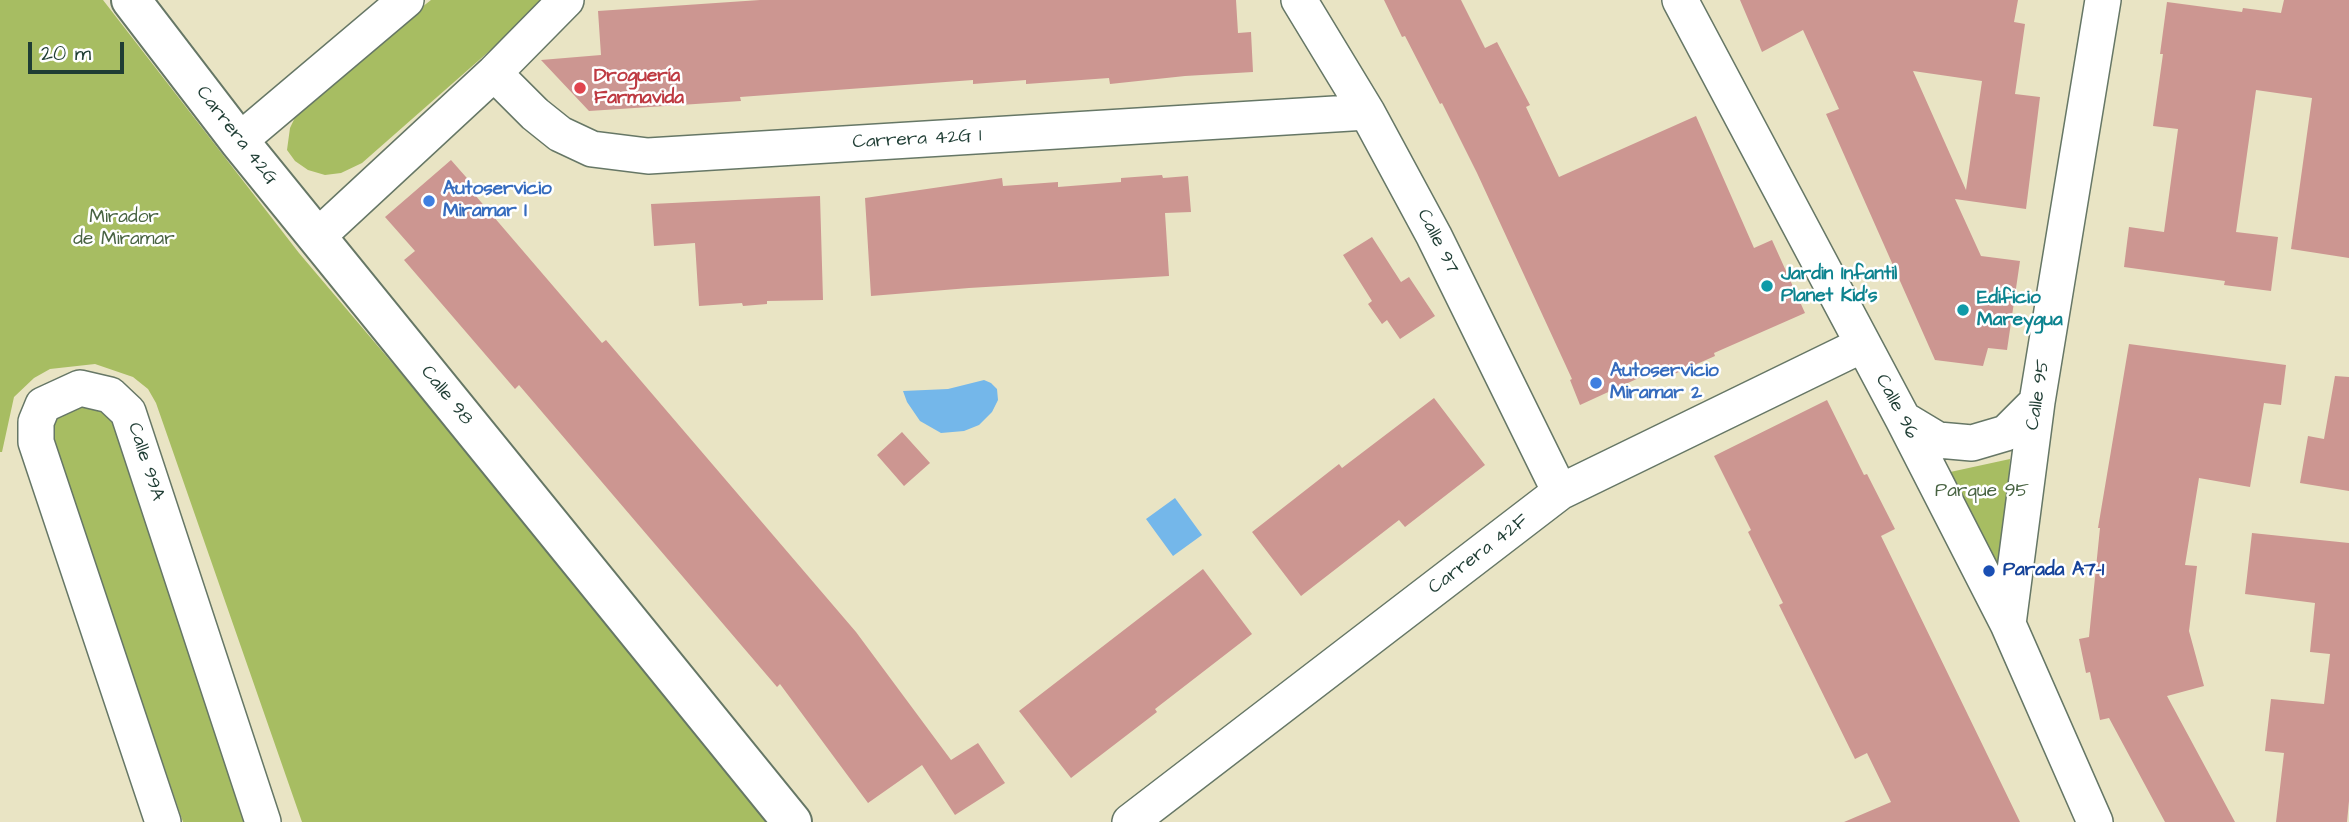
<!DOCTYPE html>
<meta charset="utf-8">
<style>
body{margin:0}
#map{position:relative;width:2349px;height:822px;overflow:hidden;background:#e9e4c4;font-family:"Architects Daughter",sans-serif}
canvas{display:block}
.scale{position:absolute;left:28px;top:42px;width:96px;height:32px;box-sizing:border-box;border:4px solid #1f3d34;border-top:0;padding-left:9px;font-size:21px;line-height:24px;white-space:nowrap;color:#1f3d34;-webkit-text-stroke:5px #fff;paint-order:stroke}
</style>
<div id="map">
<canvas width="2349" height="822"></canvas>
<div class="scale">20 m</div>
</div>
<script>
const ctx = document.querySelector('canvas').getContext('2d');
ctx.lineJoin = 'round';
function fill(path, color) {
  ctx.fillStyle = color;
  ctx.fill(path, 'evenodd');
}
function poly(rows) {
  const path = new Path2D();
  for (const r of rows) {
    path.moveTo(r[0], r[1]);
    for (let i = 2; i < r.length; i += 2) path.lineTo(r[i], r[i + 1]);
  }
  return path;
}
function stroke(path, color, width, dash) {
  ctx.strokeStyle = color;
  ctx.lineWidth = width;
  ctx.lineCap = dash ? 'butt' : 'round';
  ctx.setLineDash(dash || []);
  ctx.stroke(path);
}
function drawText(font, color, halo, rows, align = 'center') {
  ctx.font = font + ' "Architects Daughter",sans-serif';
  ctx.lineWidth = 5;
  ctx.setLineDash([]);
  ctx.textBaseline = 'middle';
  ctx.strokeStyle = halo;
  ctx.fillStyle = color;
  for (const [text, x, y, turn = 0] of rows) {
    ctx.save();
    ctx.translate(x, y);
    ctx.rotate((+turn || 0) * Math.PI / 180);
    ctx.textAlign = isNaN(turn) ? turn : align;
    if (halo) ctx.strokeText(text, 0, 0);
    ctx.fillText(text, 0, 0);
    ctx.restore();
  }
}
fill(poly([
 [0,0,103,0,299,253,781,822,302,822,156,403,148,389,133,377,95,364,50,369,34,378,14,397,2,452,0,452],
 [431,0,541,0,519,25,362,163,341,173,325,175,308,170,295,161,287,150,290,128,299,109,342,70],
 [97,403,116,422,248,822,183,822,50,436,55,414,66,406],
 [2010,459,2003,580,1941,474]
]), '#a7bd62');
fill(poly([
 [984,380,991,383,997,389,998,400,992,412,979,425,964,431,941,433,920,421,907,402,903,391,948,389],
 [1175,498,1202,535,1173,556,1146,519]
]), '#74b7ea');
fill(poly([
 [760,0,1236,0,1238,33,1251,32,1253,72,1185,76,1110,84,1109,78,1026,84,1026,80,973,84,973,80,740,97,741,101,589,111,541,60,601,55,598,11],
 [1384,0,1461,0,1485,48,1497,42,1530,105,1526,107,1559,177,1696,116,1754,248,1772,240,1805,313,1714,353,1715,356,1672,375,1667,365,1580,405,1570,380,1572,379,1477,173,1442,103,1440,104,1405,36,1402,37],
 [1740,0,2018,0,2014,22,2025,24,2015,94,2040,97,2026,209,1955,199,1981,256,2020,261,2007,350,1988,348,1983,366,1935,360,1826,114,1839,109,1803,30,1762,52],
 [1913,71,1982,81,1966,190],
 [2284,0,2349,0,2349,258,2291,249,2312,98,2256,90,2236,232,2278,237,2271,291,2224,285,2225,281,2124,267,2129,227,2164,232,2178,129,2153,126,2163,54,2160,54,2167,2,2242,12,2243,8,2281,13],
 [451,160,473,185,469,188,602,343,606,340,856,632,951,760,978,743,1005,783,955,815,922,765,868,803,780,684,777,687,519,385,515,389,404,260,415,251,385,217],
 [1162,175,1163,178,1188,176,1191,212,1165,213,1169,276,969,288,871,296,865,198,1002,178,1003,186,1058,182,1058,187,1121,182,1121,178],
 [820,196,823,300,767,301,767,304,743,306,742,303,699,306,695,243,654,246,651,204],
 [1372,237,1401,282,1409,277,1435,316,1400,339,1387,320,1382,324,1368,304,1372,301,1343,255],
 [2129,344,2286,365,2281,405,2264,403,2250,487,2199,478,2185,565,2197,566,2189,631,2204,686,2167,696,2235,822,2165,822,2109,718,2100,720,2090,672,2086,673,2079,639,2089,637,2100,528,2098,528],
 [2335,376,2349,377,2349,491,2300,483,2308,436,2324,439],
 [1434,398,1485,465,1405,527,1399,520,1301,596,1252,532,1339,464,1342,468],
 [1827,400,1864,475,1867,474,1895,529,1881,536,2020,822,1844,822,1891,802,1867,753,1855,759,1779,605,1783,603,1748,532,1751,530,1714,456],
 [902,432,930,463,904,486,877,455],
 [2252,533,2349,543,2349,801,2347,822,2276,822,2284,753,2265,751,2271,699,2324,704,2330,654,2310,652,2315,603,2245,594],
 [1203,569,1252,634,1155,709,1157,712,1071,778,1019,711]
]), '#cc9691');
const street = poly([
 [1299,0,1367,112,1434,236,1560,492],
 [1680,0,1903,419,2008,624,2095,822],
 [494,73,535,114,560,134,592,149,648,156,1367,112],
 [239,141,406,0],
 [317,237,494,73,566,0],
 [1903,419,1938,440,1972,443,2006,433,2037,402],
 [2008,624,2037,402,2103,0],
 [163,822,36,442,36,422,43,405,80,388,110,395,128,412,263,822],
 [1130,822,1560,492,1862,345]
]);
const secondary = poly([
 [131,0,239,141,792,822]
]);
stroke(street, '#676', 38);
stroke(secondary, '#676', 42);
stroke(street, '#fff', 35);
stroke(secondary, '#fff', 38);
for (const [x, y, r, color] of [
 [580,88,7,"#e0444e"],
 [429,201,7,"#3f7fe0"],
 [1767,286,7,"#0f9aa8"],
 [1963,310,7,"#0f9aa8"],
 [1596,383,7,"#3f7fe0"],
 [1989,571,7,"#1a4fb4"]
]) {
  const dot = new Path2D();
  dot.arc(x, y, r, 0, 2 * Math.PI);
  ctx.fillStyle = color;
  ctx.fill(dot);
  stroke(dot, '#fff', 2.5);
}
drawText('bold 19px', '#be3a42', '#fff', [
 ["Droguería",594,77],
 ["Farmavida",594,99]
], 'left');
drawText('19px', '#1f3d34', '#fff', [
 ["Carrera 42G",236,136,52],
 ["Carrera 42G 1",917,140,-3],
 ["Calle 97",1437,242,63],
 ["Calle 95",2039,395,-81],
 ["Calle 98",446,396,51],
 ["Calle 96",1896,407,62],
 ["Calle 99A",145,462,72],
 ["Carrera 42F",1479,555,-37]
]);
drawText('bold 19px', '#366cbe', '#fff', [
 ["Autoservicio",443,190],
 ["Miramar I",443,212],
 ["Autoservicio",1610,372],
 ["Miramar 2",1610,394]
], 'left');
drawText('19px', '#486342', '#fff', [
 ["Mirador",124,218],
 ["de Miramar",124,240],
 ["Parque 95",1982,492]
]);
drawText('bold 19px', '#0d838f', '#fff', [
 ["Jardin Infantil",1781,275],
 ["Planet Kid's",1781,297],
 ["Edificio",1977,299],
 ["Mareygua",1977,321]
], 'left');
drawText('bold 19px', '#164399', '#fff', [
 ["Parada A7-1",2003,571]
], 'left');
</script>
